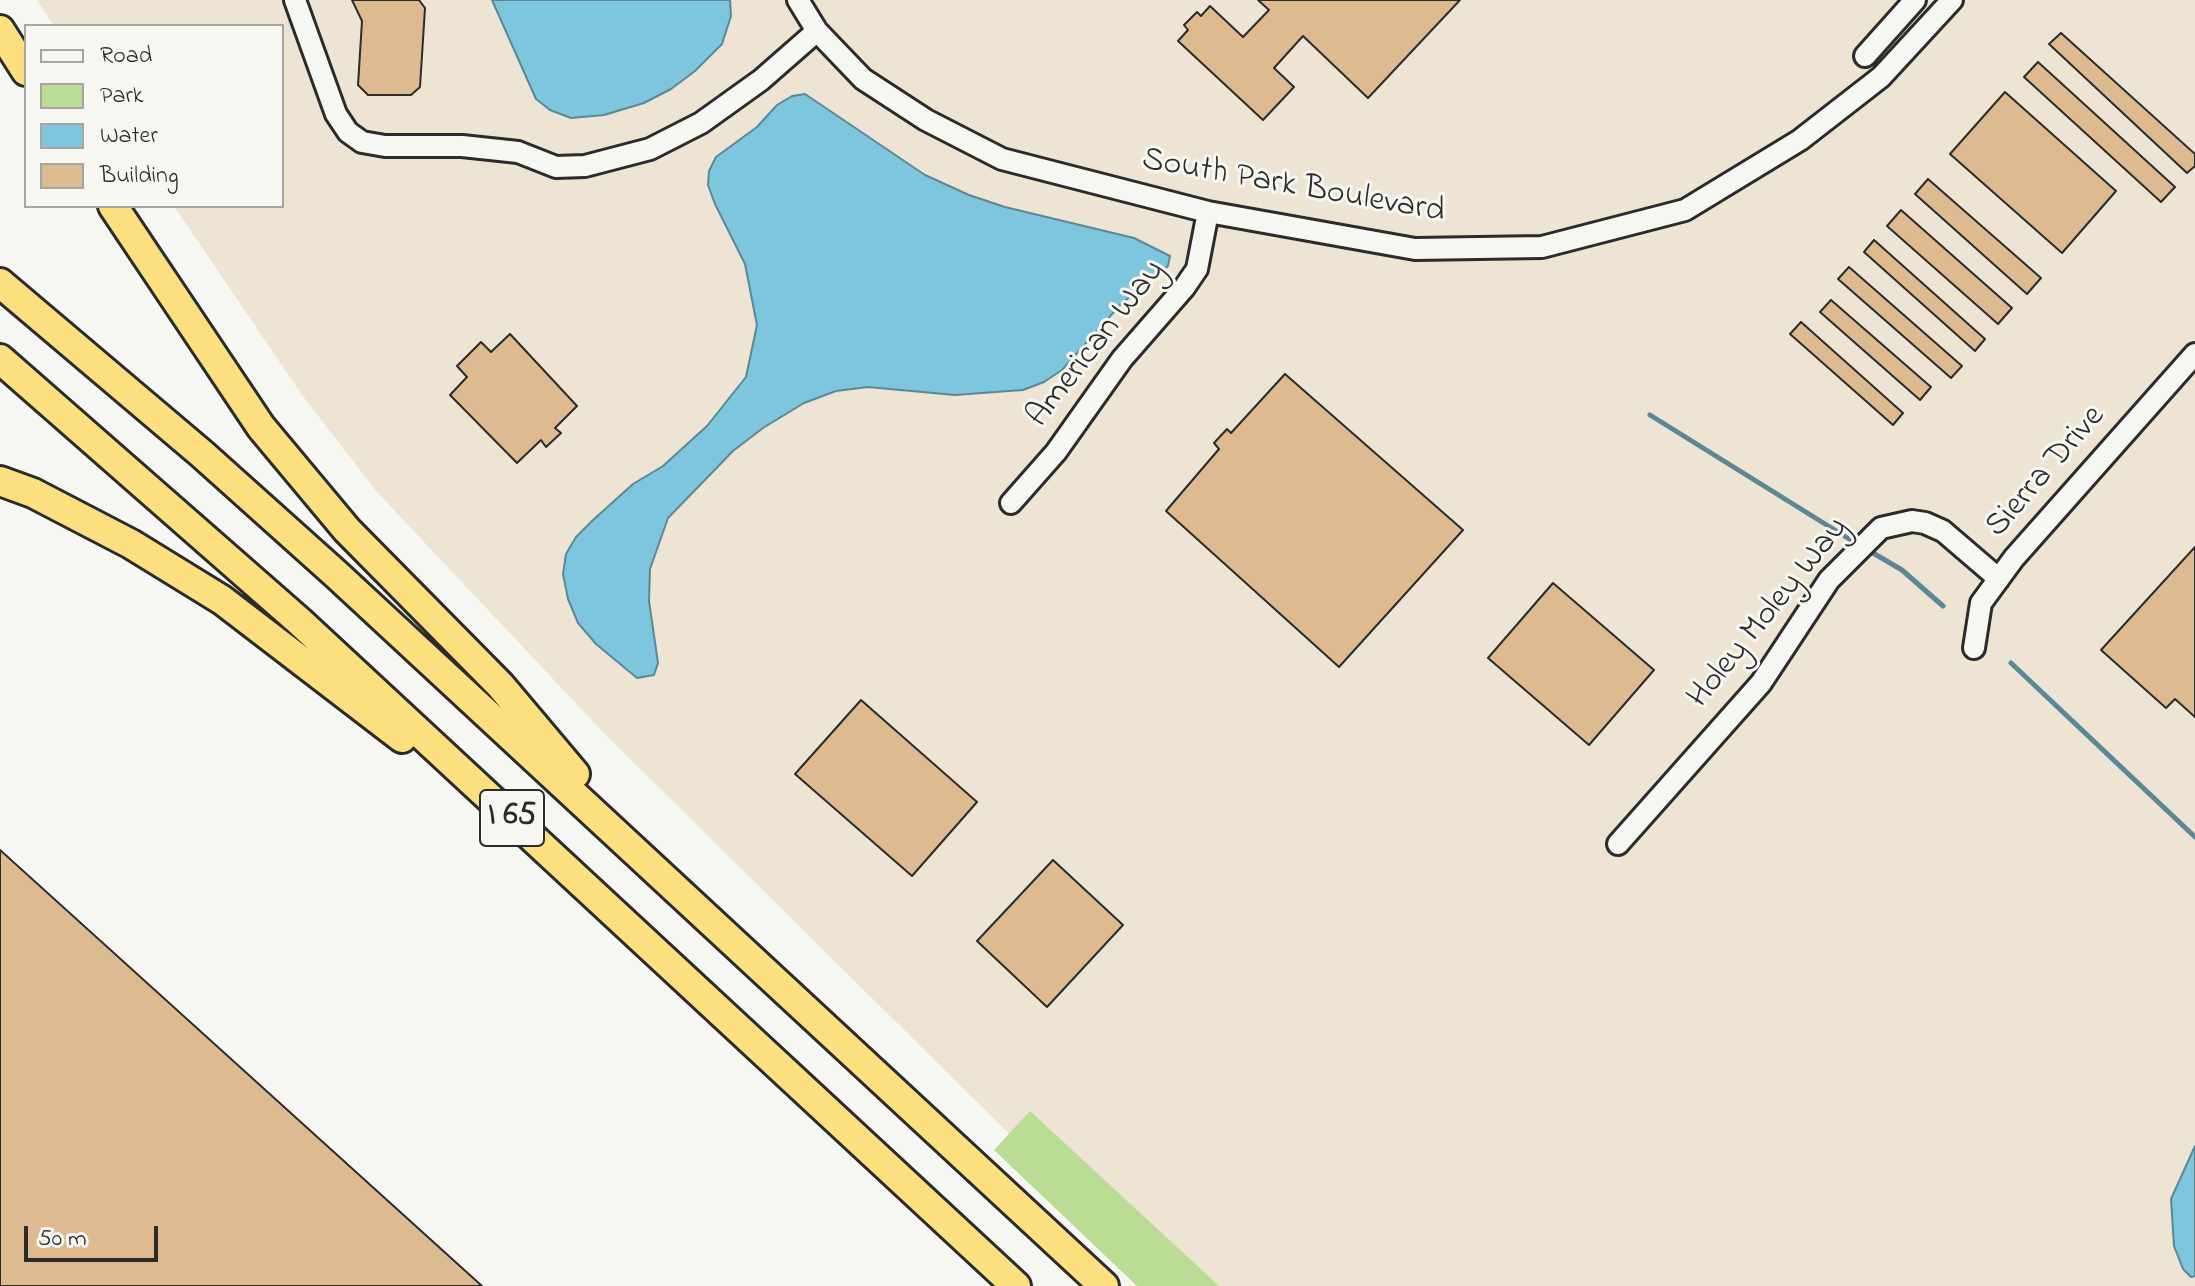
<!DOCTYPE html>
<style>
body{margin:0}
#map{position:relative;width:2195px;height:1286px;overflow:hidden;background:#f6f6f2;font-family:"Indie Flower",sans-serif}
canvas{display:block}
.legend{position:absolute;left:24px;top:24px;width:260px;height:184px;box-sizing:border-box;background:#f6f6f2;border:2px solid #a5a5a2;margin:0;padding:10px 14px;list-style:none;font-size:24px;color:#2b2b2b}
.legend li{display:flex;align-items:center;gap:16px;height:40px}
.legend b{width:40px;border:2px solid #a5a5a2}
.scale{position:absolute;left:24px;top:1226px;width:134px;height:36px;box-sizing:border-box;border:4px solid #2b2b2b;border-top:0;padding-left:10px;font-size:24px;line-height:28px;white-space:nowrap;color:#2b2b2b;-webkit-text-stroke:6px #f6f6f2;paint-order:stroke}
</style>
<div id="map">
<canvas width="2195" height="1286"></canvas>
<ul class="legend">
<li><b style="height:10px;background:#f6f6f2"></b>Road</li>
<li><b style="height:22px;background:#bbdc95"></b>Park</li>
<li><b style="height:22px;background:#7dc6dd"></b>Water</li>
<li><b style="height:22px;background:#ddba8f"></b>Building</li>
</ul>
<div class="scale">50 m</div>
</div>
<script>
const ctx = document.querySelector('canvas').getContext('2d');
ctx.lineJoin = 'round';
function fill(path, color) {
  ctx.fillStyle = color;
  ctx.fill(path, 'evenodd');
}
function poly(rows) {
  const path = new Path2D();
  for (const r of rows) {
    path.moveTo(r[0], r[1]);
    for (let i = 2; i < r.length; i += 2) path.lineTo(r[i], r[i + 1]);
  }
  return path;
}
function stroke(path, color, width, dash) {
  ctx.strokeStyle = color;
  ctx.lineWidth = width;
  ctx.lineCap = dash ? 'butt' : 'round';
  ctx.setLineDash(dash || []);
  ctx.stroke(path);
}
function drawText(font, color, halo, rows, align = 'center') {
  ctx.font = font + ' "Indie Flower",sans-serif';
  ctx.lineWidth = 6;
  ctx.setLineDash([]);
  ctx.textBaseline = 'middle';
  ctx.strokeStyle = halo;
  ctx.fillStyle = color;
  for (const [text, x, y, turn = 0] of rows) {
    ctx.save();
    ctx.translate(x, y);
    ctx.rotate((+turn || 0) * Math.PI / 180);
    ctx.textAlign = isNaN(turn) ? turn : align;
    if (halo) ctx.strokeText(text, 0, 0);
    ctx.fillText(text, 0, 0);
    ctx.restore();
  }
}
fill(poly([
 [37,0,2195,0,2195,1286,1163,1286,603,732,377,492,302,395,174,206,282,206,282,26,54,26]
]), '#eee4d4');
fill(poly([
 [1030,1111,1219,1286,1137,1286,994,1150]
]), '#bbdc95');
const water = poly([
 [492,0,730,0,731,16,722,44,695,71,671,89,644,103,604,115,571,118,550,110,536,99,492,0],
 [805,94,925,175,969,195,1005,207,1134,238,1170,256,1168,266,1121,304,1062,370,1044,382,1023,390,955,395,868,387,836,391,804,403,763,428,733,451,668,518,650,569,649,601,658,663,654,675,637,678,596,644,578,623,568,599,563,574,566,554,576,537,593,520,633,484,663,466,707,426,746,377,757,325,745,264,715,204,708,185,709,171,716,157,757,127,777,105,792,96,805,94],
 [2195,1146,2195,1276,2191,1277,2183,1269,2174,1246,2171,1199,2195,1146]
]);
fill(water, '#7dc6dd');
stroke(water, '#5c8896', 2);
stroke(poly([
 [1650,415,1854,542],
 [1873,553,1902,570,1943,606],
 [2011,663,2195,837]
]), '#5c8896', 5);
const building = poly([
 [352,0,419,0,425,8,420,87,411,95,368,95,358,85,362,21,352,0],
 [1258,0,1460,0,1368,98,1303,36,1274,68,1294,87,1263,120,1178,41,1188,30,1184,25,1197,12,1201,16,1210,6,1243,37,1269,10,1258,0],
 [2061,33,2195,154,2195,166,2187,173,2049,44,2061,33],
 [2038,62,2175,187,2161,202,2024,77,2038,62],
 [2005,92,2116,191,2062,253,1950,154,2005,92],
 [1928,179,2041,278,2027,294,1915,194,1928,179],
 [1901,210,2012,308,1998,324,1887,226,1901,210],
 [1874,240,1985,339,1975,351,1864,252,1874,240],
 [1849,267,1962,366,1951,378,1838,279,1849,267],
 [1831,300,1931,387,1920,400,1820,312,1831,300],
 [1801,322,1903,413,1893,425,1790,334,1801,322],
 [510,334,577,406,555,428,561,433,546,447,541,440,517,463,450,395,467,377,457,366,481,342,491,352,510,334],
 [1285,374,1463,530,1339,667,1166,511,1219,449,1214,443,1227,429,1231,433,1285,374],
 [2195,547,2195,717,2175,699,2166,708,2101,650,2195,547],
 [1553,583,1654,670,1589,745,1488,658,1553,583],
 [861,700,977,802,912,876,795,774,861,700],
 [0,850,482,1286,0,1286,0,850],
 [1053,860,1123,925,1047,1007,977,941,1053,860]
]);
fill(building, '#ddba8f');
stroke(building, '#2b2b2b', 2);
const minor = poly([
 [295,0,336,114,348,132,362,142,385,146,462,146,518,152,556,167,585,166,650,149,701,123,761,80,817,31],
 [798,0,817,31,863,79,926,120,1002,159,1208,212,1415,249,1542,247,1685,210,1800,140,1881,77,1952,0],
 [1865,56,1915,0],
 [1011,503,1056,452,1122,359,1184,288,1197,269,1208,212],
 [1974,648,1981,603,2014,558,2195,354],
 [1618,844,1761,683,1829,580,1881,528,1912,521,1925,523,1943,531,1999,579]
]);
const highway = poly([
 [0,30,26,71],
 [113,206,261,427,347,530,500,685,575,774],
 [0,283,202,454,337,575,1104,1286],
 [0,359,299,621,1016,1286],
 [0,481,33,493,131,544,222,600,402,738]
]);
stroke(minor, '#2b2b2b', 26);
stroke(highway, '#2b2b2b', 34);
stroke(minor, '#f6f6f2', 20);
stroke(highway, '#fce080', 28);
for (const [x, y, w] of [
 [512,818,64]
]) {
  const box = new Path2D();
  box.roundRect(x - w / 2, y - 28, w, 56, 6);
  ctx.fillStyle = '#f6f6f2';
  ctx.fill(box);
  stroke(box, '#2b2b2b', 2);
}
drawText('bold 32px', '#2b2b2b', null, [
 ["I 65",512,818]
]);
drawText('34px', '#2b2b2b', '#f6f6f2', [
 ["South Park Boulevard",1293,188,10],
 ["American Way",1098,345,-52],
 ["Sierra Drive",2047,473,-49],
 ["Holey Moley Way",1770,614,-51]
]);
</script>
